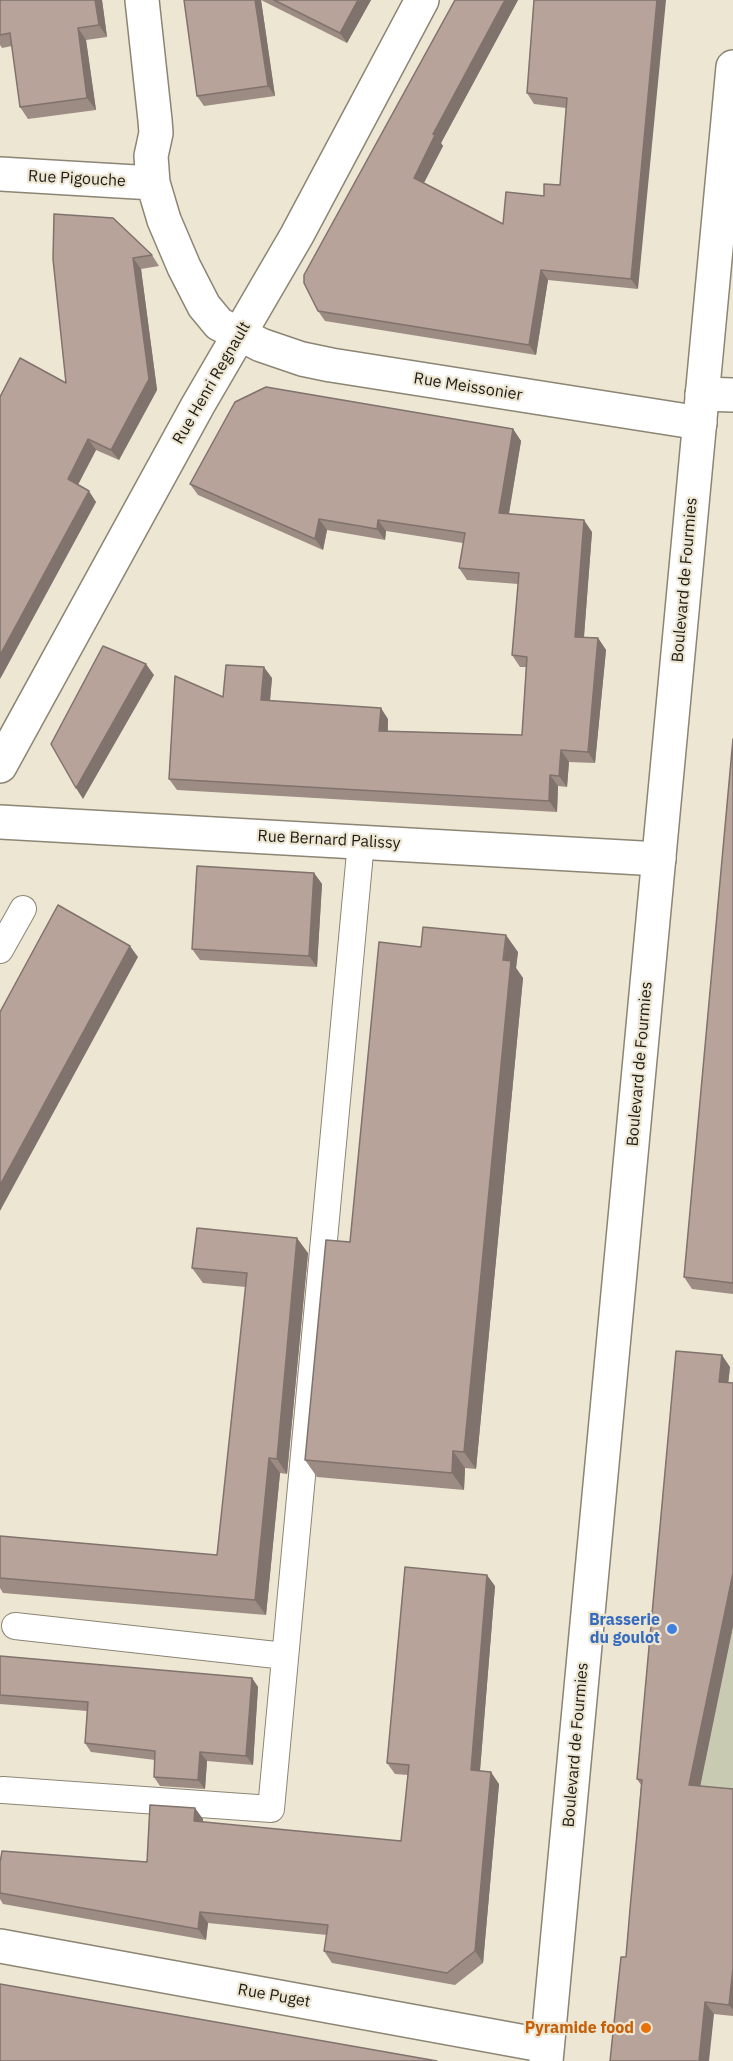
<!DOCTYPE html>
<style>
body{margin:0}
canvas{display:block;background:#ede6d3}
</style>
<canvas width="733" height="2061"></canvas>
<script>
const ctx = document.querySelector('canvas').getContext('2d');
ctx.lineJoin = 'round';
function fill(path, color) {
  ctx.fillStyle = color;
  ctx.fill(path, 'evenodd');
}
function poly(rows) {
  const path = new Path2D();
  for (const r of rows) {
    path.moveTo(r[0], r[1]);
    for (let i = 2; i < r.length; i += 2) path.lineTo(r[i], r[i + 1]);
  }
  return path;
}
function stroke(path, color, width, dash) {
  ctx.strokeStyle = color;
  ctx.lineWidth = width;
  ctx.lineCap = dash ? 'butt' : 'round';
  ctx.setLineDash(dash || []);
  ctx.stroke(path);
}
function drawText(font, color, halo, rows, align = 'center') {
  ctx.font = font + ' "IBM Plex Sans",sans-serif';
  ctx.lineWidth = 4.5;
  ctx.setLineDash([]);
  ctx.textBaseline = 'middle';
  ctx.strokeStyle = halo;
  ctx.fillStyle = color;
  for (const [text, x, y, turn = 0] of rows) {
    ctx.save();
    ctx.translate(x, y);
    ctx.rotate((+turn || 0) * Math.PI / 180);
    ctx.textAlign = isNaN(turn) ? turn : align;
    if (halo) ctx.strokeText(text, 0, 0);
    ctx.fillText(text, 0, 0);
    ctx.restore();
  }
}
fill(poly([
 [733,1624,733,1800,698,1796]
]), '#c8cab2');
const lane = poly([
 [0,950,23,909],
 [15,1626,285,1656],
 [3,1790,271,1809,361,842]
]);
const street = poly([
 [142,0,155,120,156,133,151,156,153,183,164,220,184,267,204,306,219,324,261,345,302,359,331,365,700,423],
 [0,174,153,183],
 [702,394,733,395],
 [0,766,198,405,297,235,422,0],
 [0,822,659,859],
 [0,1946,547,2046]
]);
const secondary = poly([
 [546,2061,733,67]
]);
stroke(lane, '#8c8574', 28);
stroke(street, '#8c8574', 36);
stroke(secondary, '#8c8574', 36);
stroke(lane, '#fff', 26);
stroke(street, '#fff', 33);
stroke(secondary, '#fff', 33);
fill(poly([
 [0,0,102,0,107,37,86,40,96,110,28,119,20,107,12,46,2,48,0,45],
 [184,0,371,0,347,43,261,0,275,96,204,106,197,96],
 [455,0,518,0,441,143,443,146,424,183,503,224,560,185,566,108,534,104,527,93,534,0,638,289,548,280,536,355,325,321,318,311],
 [152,255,159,266,141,269,157,390,119,460,96,450,78,485,96,502,0,679,66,383,53,259],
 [513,429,521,441,509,514,592,532,584,637,598,638,606,650,595,763,569,762,567,787,558,786,557,812,177,790,169,779,223,697,272,678,270,701,388,719,388,731,522,735,526,667,520,667,512,655,518,584,467,580,459,568,463,543,386,531,385,540,327,530,323,550,198,495,190,484],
 [733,739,733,1294,692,1289,684,1277],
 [314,873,322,884,317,967,200,960,192,949],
 [421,947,518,952,516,968,523,978,476,1469,465,1468,464,1490,317,1477,305,1460,350,1242],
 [308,1253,287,1474,280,1473,266,1615,3,1593,0,1588,0,1536,217,1555,246,1287,203,1283,192,1268],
 [730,1367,728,1383,733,1383,733,1626,700,1786,733,1789,733,2016,714,2014,626,1957,641,1785,637,1779],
 [495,1586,480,1771,499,1784,483,1963,455,1985,332,1963,324,1951,327,1935,208,1923,206,1940,3,1904,0,1899,0,1863,147,1862,203,1819,203,1822,401,1841,408,1775,395,1774,387,1763],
 [0,1656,252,1678,258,1687,253,1765,207,1761,205,1789,160,1786,154,1777,155,1760,91,1752,85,1743,87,1711,0,1704]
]), '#9d8c84');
fill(poly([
 [95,0,102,0,107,37,99,25],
 [255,0,261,0,275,96,268,86],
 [358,0,371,0,347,43,340,33],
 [505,0,518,0,441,143,443,146,421,188,414,178,433,134],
 [657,0,666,0,638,289,631,279],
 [78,28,86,40,96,110,87,98],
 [133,258,141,269,157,390,119,460,111,450],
 [541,270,548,280,536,355,529,345],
 [513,429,521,441,507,524,499,513],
 [88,439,96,450,75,490,68,479],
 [89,491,96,502,0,679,0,655],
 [319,519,327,530,323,550,315,539],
 [378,520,386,531,385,540,377,529],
 [584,520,592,532,583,648,575,637],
 [598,638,606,650,595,763,588,752],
 [146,664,154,675,83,799,76,788],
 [264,667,272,678,269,711,261,700],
 [381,708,388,719,387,742,379,731],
 [561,750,569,762,567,787,559,776],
 [550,775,558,786,557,812,549,801],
 [314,873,322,884,317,967,309,956],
 [506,935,518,952,516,968,523,978,476,1469,464,1452],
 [130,946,138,957,0,1211,0,1185],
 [297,1238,308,1253,287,1474,277,1459],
 [722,1355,730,1367,727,1394,719,1382],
 [453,1451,465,1468,464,1490,452,1473],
 [269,1458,280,1473,266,1615,255,1600],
 [733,1573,733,1626,698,1797,689,1785],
 [487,1575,495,1586,479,1782,471,1770],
 [252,1678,258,1687,253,1765,246,1756],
 [200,1752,207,1761,205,1789,198,1780],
 [491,1772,499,1784,483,1963,475,1951],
 [195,1808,203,1819,202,1833,194,1821],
 [200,1912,208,1923,206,1940,198,1929],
 [733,1968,733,2010,729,2005],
 [705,2002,714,2014,709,2061,699,2061]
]), '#80726c');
const building = poly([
 [0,0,95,0,99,25,78,28,87,98,20,107,10,33,0,35,0,0],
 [184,0,255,0,268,86,197,96,184,0],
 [274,0,358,0,340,33,274,0],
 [455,0,505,0,433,134,435,135,414,178,503,224,506,192,544,196,544,184,560,185,567,98,527,93,534,0,657,0,631,279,541,270,529,345,318,311,304,283,304,275,455,0],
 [54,214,113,218,152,255,133,258,149,379,111,450,88,439,68,479,89,491,0,655,0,397,20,358,66,383,53,259,54,214],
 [266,387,513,429,499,513,584,520,575,637,598,638,588,752,561,750,559,776,550,775,549,801,169,779,175,676,223,697,226,665,264,667,261,700,381,708,379,731,522,735,527,657,512,655,519,573,459,568,465,533,378,520,377,529,319,519,315,539,190,484,235,402,266,387],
 [103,646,146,664,76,788,51,744,103,646],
 [733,739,733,1283,684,1277,733,739],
 [197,866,314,873,309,956,192,949,197,866],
 [58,905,130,946,0,1185,0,1012,58,905],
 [423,927,506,935,503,960,511,961,464,1452,453,1451,452,1473,305,1460,326,1240,350,1242,379,942,421,947,423,927],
 [197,1228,297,1238,277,1459,269,1458,255,1600,0,1578,0,1536,217,1555,247,1273,192,1268,197,1228],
 [676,1351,722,1355,719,1382,733,1383,733,1573,689,1785,733,1789,733,1968,729,2005,705,2002,699,2061,610,2061,621,1957,626,1957,630,1909,642,1780,637,1779,676,1351],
 [405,1567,487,1575,471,1770,491,1772,475,1951,447,1973,324,1951,328,1925,200,1912,198,1929,0,1893,0,1863,2,1851,147,1862,150,1805,195,1808,194,1821,401,1841,409,1765,387,1763,405,1567],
 [0,1656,252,1678,246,1756,200,1752,198,1780,154,1777,155,1751,85,1743,88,1702,0,1695,0,1656],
 [0,1984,437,2061,0,2061,0,1984]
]);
fill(building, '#b7a39a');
stroke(building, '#80726c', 1.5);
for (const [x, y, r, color] of [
 [672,1629,6,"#3f7fe0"],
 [646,2028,6,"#e8710a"]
]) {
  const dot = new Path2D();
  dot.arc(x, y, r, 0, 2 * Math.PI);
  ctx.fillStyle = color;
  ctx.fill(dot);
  stroke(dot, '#ede6d3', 2);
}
drawText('16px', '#1d1b14', '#ede6d3', [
 ["Rue Pigouche",77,179,3],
 ["Rue Henri Regnault",212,383,-60],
 ["Rue Meissonier",468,387,9],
 ["Boulevard de Fourmies",685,580,-85],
 ["Rue Bernard Palissy",329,840,3],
 ["Boulevard de Fourmies",640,1064,-85],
 ["Boulevard de Fourmies",576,1745,-85],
 ["Rue Puget",274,1996,10]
]);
drawText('bold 16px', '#366cbe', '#ede6d3', [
 ["Brasserie",660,1620],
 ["du goulot",660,1638]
], 'right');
drawText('bold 16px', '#c56008', '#ede6d3', [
 ["Pyramide food",634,2028]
], 'right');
</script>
